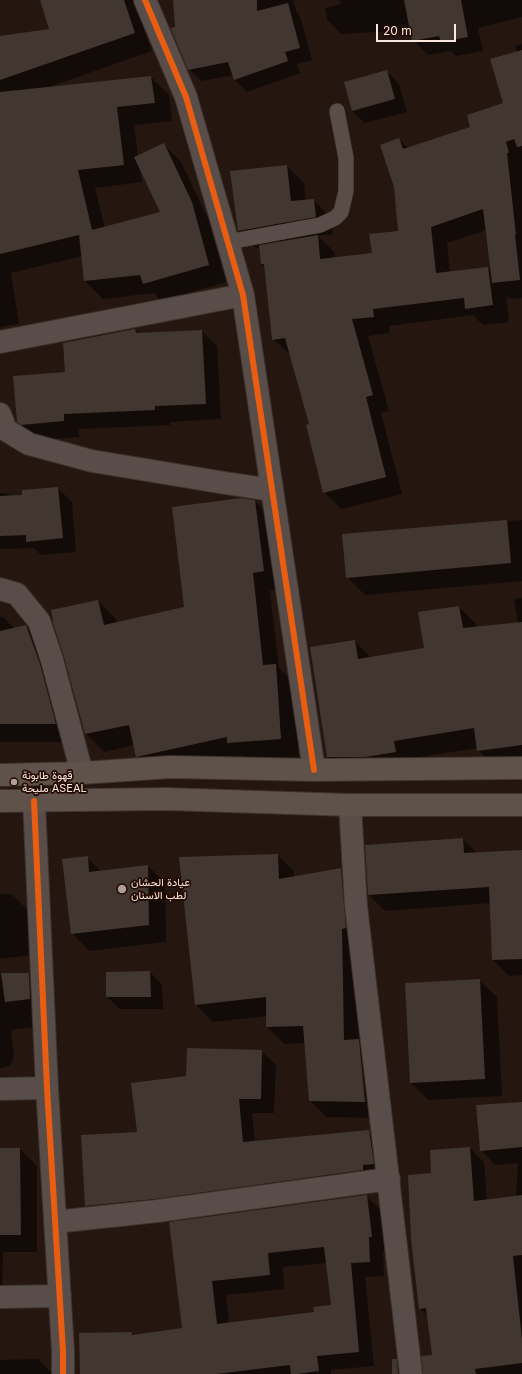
<!DOCTYPE html>
<meta charset="utf-8">
<style>
body{margin:0}
#map{position:relative;width:522px;height:1374px;overflow:hidden;background:#25160f;font-family:Inter,sans-serif}
canvas{display:block}
.scale{position:absolute;left:376px;top:24px;width:80px;height:18px;box-sizing:border-box;border:2px solid #fae8df;border-top:0;padding-left:5px;font-size:12px;line-height:14px;white-space:nowrap;color:#fae8df;-webkit-text-stroke:3px #220a01;paint-order:stroke}
</style>
<div id="map">
<canvas width="522" height="1374"></canvas>
<div class="scale">20 m</div>
</div>
<script>
const ctx = document.querySelector('canvas').getContext('2d');
ctx.lineJoin = 'round';
function fill(path, color) {
  ctx.fillStyle = color;
  ctx.fill(path, 'evenodd');
}
function poly(rows) {
  const path = new Path2D();
  for (const r of rows) {
    path.moveTo(r[0], r[1]);
    for (let i = 2; i < r.length; i += 2) path.lineTo(r[i], r[i + 1]);
  }
  return path;
}
function stroke(path, color, width, dash) {
  ctx.strokeStyle = color;
  ctx.lineWidth = width;
  ctx.lineCap = dash ? 'butt' : 'round';
  ctx.setLineDash(dash || []);
  ctx.stroke(path);
}
function drawText(font, color, halo, rows, align = 'center') {
  ctx.font = font + ' Inter,Vazirmatn,sans-serif';
  ctx.lineWidth = 3.5;
  ctx.setLineDash([]);
  ctx.textBaseline = 'middle';
  ctx.strokeStyle = halo;
  ctx.fillStyle = color;
  for (const [text, x, y, turn = 0] of rows) {
    ctx.save();
    ctx.translate(x, y);
    ctx.rotate((+turn || 0) * Math.PI / 180);
    ctx.textAlign = isNaN(turn) ? turn : align;
    if (halo) ctx.strokeText(text, 0, 0);
    ctx.fillText(text, 0, 0);
    ctx.restore();
  }
}
fill(poly([
 [41,0,134,0,152,51,49,87,151,77,169,95,172,121,134,125,138,156,163,144,181,162,209,221,226,282,161,301,154,293,103,299,85,281,82,256,11,273,19,324,0,327,0,37,51,29],
 [140,168,161,212,105,228,95,188,142,182],
 [174,0,293,0,297,13,300,16,312,60,297,64,300,73,247,92,235,80,234,75,201,81,189,69,176,28],
 [340,0,522,0,522,17,478,28,483,51,456,56,451,51,428,55,413,40,411,30,341,34,327,19,325,8,341,4],
 [522,44,522,298,509,299,506,296,509,322,483,325,473,315,389,326,390,333,368,336,389,411,381,413,402,494,341,509,324,492,310,425,291,355,273,339,265,267,262,264,260,247,256,248,239,231,287,166,304,183,306,201,314,200,331,218,333,234,318,236,334,252,335,258,373,254,399,232,399,139,408,148,472,128,504,103,517,53,515,46],
 [487,230,491,271,488,268,450,273,447,243],
 [387,71,399,84,407,112,365,123,352,111],
 [135,330,139,334,202,331,217,346,221,419,170,422,170,425,79,429,79,437,38,440,18,421,67,373],
 [58,488,72,502,76,552,41,555,34,548,0,549,0,493,7,493,18,504,23,503,22,491],
 [255,501,273,519,282,589,270,591,279,668,294,683,299,757,246,761,241,756,155,775,137,756,134,745,104,752,86,734,65,656,98,601,116,619,117,623,186,607],
 [522,520,522,581,365,595,347,577,343,535],
 [522,598,522,765,496,768,478,750,478,748,412,758,346,775,328,757,355,641,371,658,425,649,459,607,477,625,477,628,518,624,514,599],
 [0,617,3,617,15,629,26,627,45,645,74,742,0,742],
 [463,839,477,853,522,851,522,975,509,976,493,960,491,903,385,911,369,895],
 [277,855,294,871,294,877,341,869,358,886,360,1042,376,1057,382,1118,326,1117,310,1100,306,1043,284,1044,267,1027,267,1016,213,1022,196,1005,180,858],
 [87,857,101,871,148,866,165,883,166,942,89,951,72,933],
 [0,894,12,894,27,909,30,955,0,959],
 [150,972,162,985,163,1009,120,1009,107,997],
 [0,974,29,974,44,989,46,1026,11,1030,14,1057,12,1062,9,1066,0,1068],
 [479,980,497,997,502,1096,428,1100,411,1083],
 [261,1051,276,1065,274,1113,252,1113,255,1142,369,1131,383,1145,387,1178,100,1220,86,1206,139,1133,187,1077],
 [522,1103,522,1374,430,1374,433,1356,428,1316,420,1308,432,1174,470,1148,484,1163,487,1200,516,1197,518,1163,495,1165,481,1150],
 [0,1149,20,1149,37,1166,37,1252,3,1252,2,1302,0,1302],
 [366,1196,381,1210,386,1251,383,1252,384,1276,365,1277,374,1366,331,1370,331,1374,81,1374,132,1333,134,1335,183,1329,170,1223],
 [327,1263,332,1306,315,1313,229,1323,226,1295,284,1289,283,1267],
 [38,1359,53,1374,0,1374,0,1360]
]), '#0007');
fill(poly([
 [40,0,124,0,135,33,0,80,0,36,49,29],
 [173,0,257,0,257,11,288,3,300,48,285,52,288,61,234,80,228,62,188,70,171,29,171,28,175,27],
 [404,0,461,0,468,37,441,42,439,36,412,41],
 [522,50,522,146,517,147,514,139,506,142,509,153,507,153,516,235,515,235,520,280,492,283,483,209,431,227,436,273,488,267,493,305,465,309,464,298,373,309,374,317,352,319,373,395,366,397,386,477,323,493,306,425,309,424,285,338,272,340,264,264,261,264,259,245,318,235,320,259,372,253,369,234,398,231,394,187,380,145,399,138,403,149,470,127,467,115,503,103,490,59],
 [387,70,395,99,352,111,344,82],
 [151,76,155,103,117,107,124,165,78,170,92,230,160,212,134,157,164,143,192,202,209,265,143,284,140,275,84,281,79,235,0,254,0,92],
 [287,165,291,201,314,199,316,217,238,231,230,171],
 [135,329,136,333,202,330,206,404,155,406,155,410,64,414,64,421,21,425,17,422,13,376,65,372,63,343],
 [58,487,63,538,26,542,26,535,0,536,0,496,22,495,22,490],
 [241,498,255,500,264,571,253,573,263,665,276,664,281,739,227,743,227,737,136,757,129,725,85,734,64,657,52,620,53,620,51,610,98,600,104,625,184,607,172,507],
 [507,520,511,563,346,578,342,534],
 [459,606,463,628,522,622,522,745,477,751,474,728,394,741,396,752,365,757,327,757,310,647,355,640,358,659,424,648,418,612],
 [26,625,40,664,56,724,0,724,0,631],
 [463,838,464,853,522,850,522,959,492,960,489,887,368,895,365,845],
 [278,854,279,879,341,868,346,928,342,929,344,1040,359,1039,365,1102,309,1101,303,1026,266,1027,266,997,195,1005,179,857],
 [88,856,89,872,148,865,149,925,71,934,62,859],
 [150,971,151,997,106,997,106,972],
 [1,973,29,973,30,999,5,1002],
 [480,979,485,1079,410,1083,405,983],
 [187,1048,262,1050,261,1099,239,1099,243,1142,369,1130,374,1164,363,1165,363,1170,155,1199,85,1206,81,1135,137,1132,131,1083,186,1076],
 [522,1102,522,1147,480,1151,476,1105],
 [470,1147,474,1201,522,1195,522,1255,513,1256,522,1339,522,1363,475,1369,476,1374,423,1374,421,1356,432,1355,426,1308,419,1309,411,1239,408,1175,431,1173,430,1150],
 [0,1148,20,1148,21,1235,0,1235],
 [367,1195,372,1237,369,1237,370,1262,351,1263,359,1352,317,1356,319,1371,297,1374,291,1374,290,1365,216,1374,80,1374,79,1333,132,1332,132,1335,182,1328,169,1222],
 [324,1247,331,1305,313,1307,314,1312,217,1324,212,1281,270,1275,268,1253],
 [392,1359,397,1359,398,1374,392,1374]
]), '#423630');
const lane = poly([
 [228,242,320,225,335,218,341,212,346,191,346,158,337,111]
]);
const street = poly([
 [145,0,186,97,243,295,314,770],
 [0,342,243,295],
 [0,414,6,430,29,444,92,461,225,483,272,490],
 [0,589,17,594,39,621,52,660,82,773],
 [34,801,47,1088,63,1351,63,1374],
 [350,805,356,906,411,1374],
 [0,1089,47,1088],
 [55,1222,157,1211,389,1179],
 [0,1297,60,1296]
]);
const secondary = poly([
 [0,775,82,773,171,767,314,770,522,768],
 [0,801,166,799,350,805,522,805]
]);
stroke(lane, '#3c312c', 16);
stroke(street, '#3c312c', 24);
stroke(secondary, '#3c312c', 24);
stroke(lane, '#584d48', 15);
stroke(street, '#584d48', 22);
stroke(secondary, '#5f524a', 22);
stroke(poly([
 [145,0,186,97,243,295,314,770],
 [34,801,47,1088,63,1351,63,1374]
]), '#e95d12', 6);
for (const [x, y, r, color] of [
 [14,782,4,"#af9e96"],
 [122,889,5,"#af9e96"]
]) {
  const dot = new Path2D();
  dot.arc(x, y, r, 0, 2 * Math.PI);
  ctx.fillStyle = color;
  ctx.fill(dot);
  stroke(dot, '#220a01', 1.5);
}
drawText('11px', '#fae8df', '#220a01', [
 ["قهوة طابونة",22,776],
 ["مليحة ASEAL",22,789],
 ["عيادة الحشان",131,883],
 ["لطب الاسنان",131,896]
], 'left');
</script>
